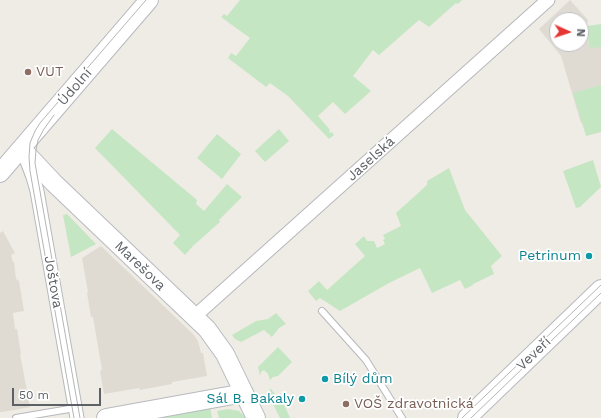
<!DOCTYPE html>
<meta charset="utf-8">
<style>
body{margin:0}
#map{position:relative;width:601px;height:418px;overflow:hidden;background:#efece5;font-family:"Work Sans",sans-serif}
canvas{display:block}
.north{position:absolute;left:549px;top:12px;width:40px;height:40px;box-sizing:border-box;background:#fff;border:1px solid #bec0c1;border-radius:50%;rotate:93deg;font-size:11px;font-weight:700;line-height:16px;text-align:center;color:#5d6165}
.north::after{content:'';display:block;margin:auto;width:14px;height:18px;background:#e63734;clip-path:polygon(50% 0,100% 100%,50% 72%,0 100%)}
.scale{position:absolute;left:12px;top:388px;width:89px;height:18px;box-sizing:border-box;border:2px solid #5d6165;border-top:0;padding-left:5px;font-size:12px;line-height:14px;white-space:nowrap;color:#5d6165;-webkit-text-stroke:3px #fff;paint-order:stroke}
</style>
<div id="map">
<canvas width="601" height="418"></canvas>
<div class="north">N</div>
<div class="scale">50 m</div>
</div>
<script>
const ctx = document.querySelector('canvas').getContext('2d');
ctx.lineJoin = 'round';
function fill(path, color) {
  ctx.fillStyle = color;
  ctx.fill(path, 'evenodd');
}
function poly(rows) {
  const path = new Path2D();
  for (const r of rows) {
    path.moveTo(r[0], r[1]);
    for (let i = 2; i < r.length; i += 2) path.lineTo(r[i], r[i + 1]);
  }
  return path;
}
function stroke(path, color, width, dash) {
  ctx.strokeStyle = color;
  ctx.lineWidth = width;
  ctx.lineCap = dash ? 'butt' : 'round';
  ctx.setLineDash(dash || []);
  ctx.stroke(path);
}
function drawText(font, color, halo, rows, align = 'center') {
  ctx.font = font + ' "Work Sans",sans-serif';
  ctx.lineWidth = 3.5;
  ctx.setLineDash([]);
  ctx.textBaseline = 'middle';
  ctx.strokeStyle = halo;
  ctx.fillStyle = color;
  for (const [text, x, y, turn = 0] of rows) {
    ctx.save();
    ctx.translate(x, y);
    ctx.rotate((+turn || 0) * Math.PI / 180);
    ctx.textAlign = isNaN(turn) ? turn : align;
    if (halo) ctx.strokeText(text, 0, 0);
    ctx.fillText(text, 0, 0);
    ctx.restore();
  }
}
fill(poly([
 [570,0,588,20,585,32,590,47,601,46,601,121,581,123,561,56,539,29],
 [557,20,581,20,581,44,557,44],
 [3,231,15,253,11,255,13,262,14,262,16,279,19,281,24,311,13,313,15,329,17,329,21,354,20,354,30,407,3,412,0,412,0,233],
 [101,246,193,334,198,341,201,353,203,353,207,376,172,382,172,384,140,390,139,388,104,394,100,371,102,370,93,317,91,317,87,293,88,292,82,258]
]), '#dfdbd3');
fill(poly([
 [240,0,462,0,458,4,456,3,429,27,419,20,379,55,373,50,353,76,371,91,345,114,333,102,318,116,330,130,329,131,330,133,332,132,334,135,329,139,288,96,270,83,266,87,228,58,231,53,236,56,250,38,221,17,224,14,227,16],
 [601,24,601,47,590,48,586,32,587,26],
 [601,85,601,132,586,136,573,93],
 [112,129,197,200,196,204,204,211,227,184,242,197,219,220,220,222,194,245,185,255,173,243,180,235,95,148],
 [279,129,289,141,265,162,255,151],
 [217,134,241,154,222,179,197,158],
 [593,160,601,187,580,207,576,208,563,171],
 [449,168,465,210,502,256,491,266,494,274,473,284,473,285,465,289,460,280,432,293,420,268,389,283,340,311,320,298,316,301,308,291,319,281,327,290,365,256,355,244,364,236,367,241,374,241,377,248,385,244,383,240,385,239,383,235,401,226,396,213,427,185,427,181],
 [67,214,96,244,71,257,63,215],
 [276,313,286,324,279,328,272,337,264,330,241,342,235,339,232,335,256,321,268,319],
 [278,347,292,362,278,376,273,377,270,380,268,374,264,370,261,372,260,376,258,367],
 [270,388,276,395,278,395,283,402,290,418,280,418,267,392,270,391],
 [210,407,212,418,144,418],
 [228,409,239,411,246,418,219,418,217,411]
]), '#c5e6c2');
const lane = poly([
 [322,311,366,360,402,418],
 [16,418,75,408]
]);
const street = poly([
 [25,156,33,177,37,191,77,418],
 [194,317,548,0]
]);
const secondary = poly([
 [22,149,54,183,207,329,225,354,256,418],
 [0,173,149,0],
 [106,418,244,393],
 [467,418,601,289]
]);
stroke(lane, '#b6b8bc', 8);
stroke(street, '#b6b8bc', 15);
stroke(secondary, '#b7babf', 20);
stroke(lane, '#fff', 6);
stroke(street, '#fff', 13);
stroke(secondary, '#fff', 18);
stroke(poly([
 [54,115,44,129,38,140,36,150,35,163,80,418],
 [74,418,30,171,29,157,30,143,35,131,40,123,146,0],
 [462,418,601,285],
 [471,418,601,293]
]), '#b4b5b5', 1);
for (const [x, y, r, color] of [
 [28,72,4,"#8d6e63"],
 [589,256,4,"#0f9aa8"],
 [325,379,4,"#0f9aa8"],
 [302,399,4,"#0f9aa8"],
 [346,404,4,"#8d6e63"]
]) {
  const dot = new Path2D();
  dot.arc(x, y, r, 0, 2 * Math.PI);
  ctx.fillStyle = color;
  ctx.fill(dot);
  stroke(dot, '#fff', 1.5);
}
drawText('14px', '#785e54', '#fff', [
 ["VUT",36,72],
 ["VOŠ zdravotnická",354,404]
], 'left');
drawText('14px', '#5d6165', '#fff', [
 ["Údolní",75,87,-49],
 ["Jaselská",371,159,-42],
 ["Marešova",140,266,44],
 ["Joštova",53,282,80],
 ["Veveří",534,354,-44]
]);
drawText('14px', '#0d838f', '#fff', [
 ["Petrinum",581,256],
 ["Bílý dům",333,379,"left"],
 ["Sál B. Bakaly",294,399]
], 'right');
</script>
